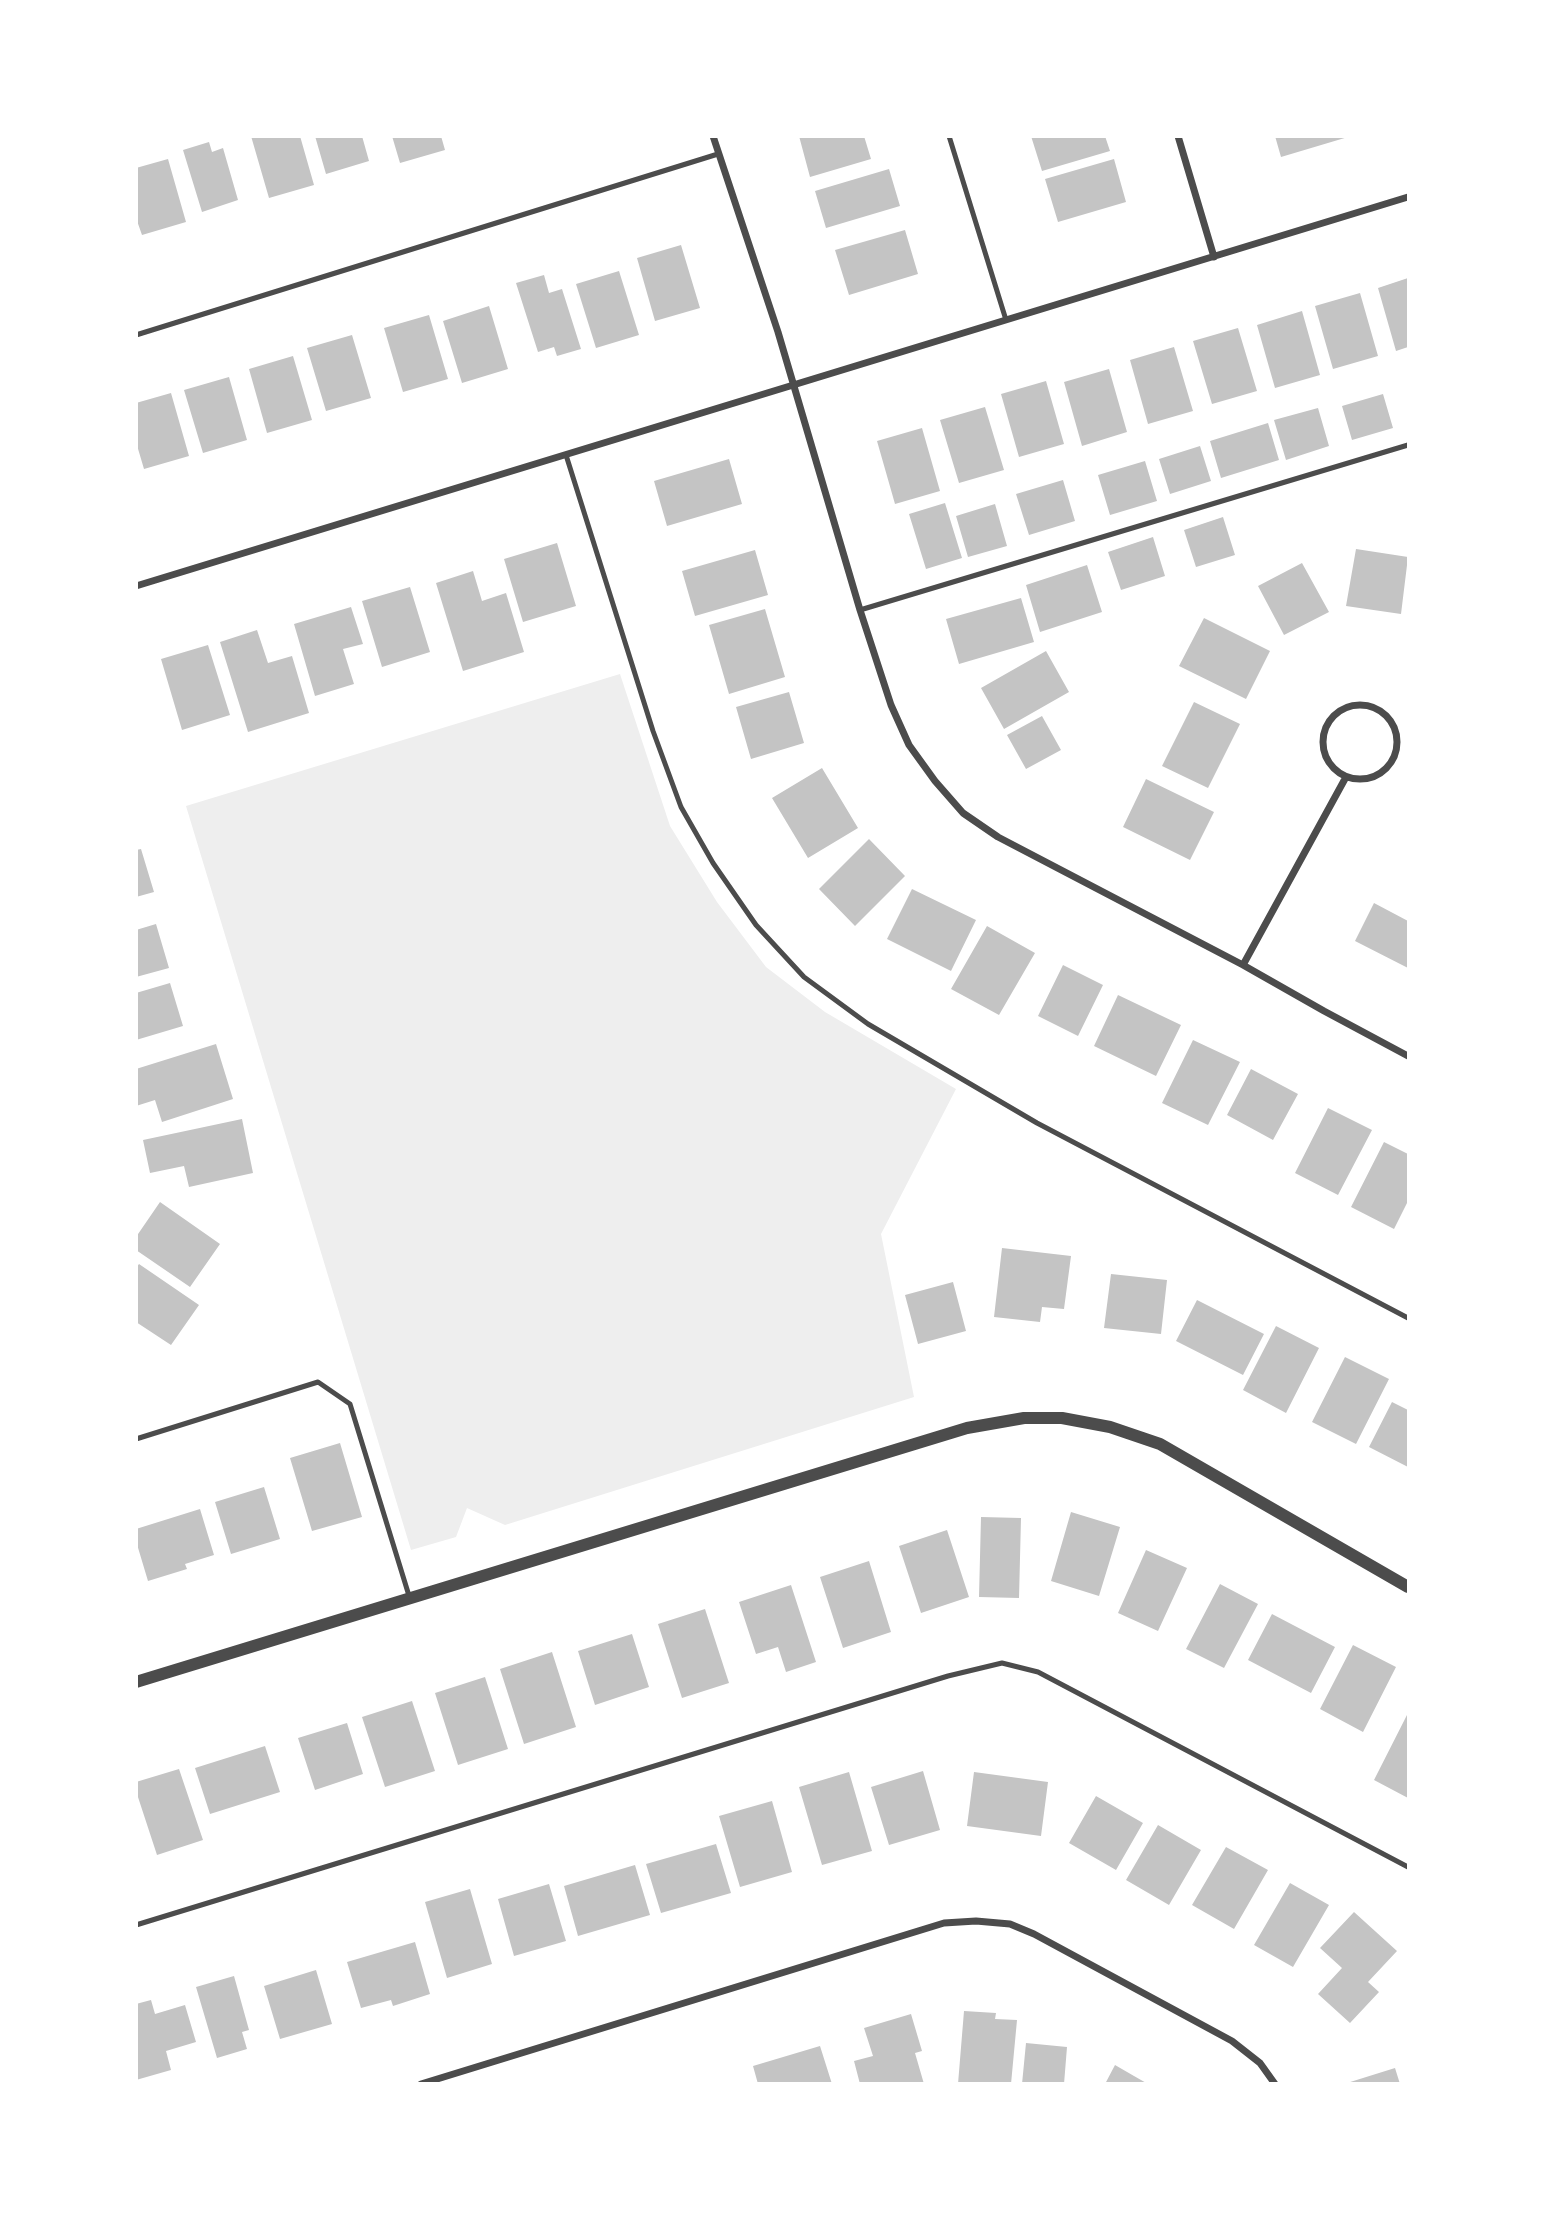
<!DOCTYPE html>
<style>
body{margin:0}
#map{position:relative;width:1545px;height:2220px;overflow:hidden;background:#fff;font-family:Ubuntu,sans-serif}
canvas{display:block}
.frame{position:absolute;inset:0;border:138px solid #fff;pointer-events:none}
</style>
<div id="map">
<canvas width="1545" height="2220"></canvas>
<div class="frame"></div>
</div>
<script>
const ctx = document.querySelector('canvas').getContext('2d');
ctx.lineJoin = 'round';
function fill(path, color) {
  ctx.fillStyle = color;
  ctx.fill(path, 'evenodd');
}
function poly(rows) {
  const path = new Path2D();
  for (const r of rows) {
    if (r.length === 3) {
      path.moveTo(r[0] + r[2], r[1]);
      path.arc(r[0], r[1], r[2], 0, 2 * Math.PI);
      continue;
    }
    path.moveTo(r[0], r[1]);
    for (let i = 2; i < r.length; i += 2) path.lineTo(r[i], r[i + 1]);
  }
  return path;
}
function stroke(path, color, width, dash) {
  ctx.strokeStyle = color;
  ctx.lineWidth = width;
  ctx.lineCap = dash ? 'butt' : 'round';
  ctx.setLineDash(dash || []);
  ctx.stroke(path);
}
fill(poly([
 [620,674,670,826,717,902,766,967,825,1012,956,1089,881,1234,914,1397,505,1525,467,1508,456,1537,411,1550,186,806]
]), '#eee');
fill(poly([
 [251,136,300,136,314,185,269,198],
 [315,136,362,136,369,161,326,174],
 [392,136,441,136,445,150,400,163],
 [799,136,864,136,871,159,810,177],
 [1031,136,1105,136,1110,151,1042,171],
 [1275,136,1348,136,1348,137,1281,157],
 [209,142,212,152,223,148,238,200,202,212,183,150],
 [168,159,186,222,142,235,136,218,136,168],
 [1114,159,1126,202,1058,222,1045,179],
 [889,169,900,206,826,228,815,191],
 [905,230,918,274,849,295,835,250],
 [681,245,700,308,655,321,637,258],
 [619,271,639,335,596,348,576,284],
 [544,275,549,293,562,289,581,349,557,356,554,347,538,352,516,283],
 [1408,278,1408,347,1396,351,1378,288],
 [1360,293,1378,356,1333,369,1315,306],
 [489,306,508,369,462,383,443,321],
 [1302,311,1320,375,1275,388,1257,325],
 [429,315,448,379,403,392,384,328],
 [1238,328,1257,391,1212,404,1193,341],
 [352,335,371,398,326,411,307,348],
 [1174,347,1193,411,1148,424,1130,360],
 [293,356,312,420,267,433,249,369],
 [1109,369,1127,432,1082,446,1064,382],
 [229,377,247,440,203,453,184,390],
 [1046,381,1064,444,1019,457,1001,394],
 [171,393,189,456,144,469,136,442,136,403],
 [1383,394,1393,428,1352,440,1342,406],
 [985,407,1004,470,959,483,940,420],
 [1318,408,1329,446,1286,460,1274,420],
 [1268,423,1279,460,1221,478,1210,441],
 [922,428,940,491,895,504,877,441],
 [1200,446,1211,481,1170,494,1159,459],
 [729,459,742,504,667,526,654,481],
 [1145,461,1157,501,1110,515,1098,475],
 [1063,480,1075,521,1029,535,1016,494],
 [945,503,962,558,926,569,909,514],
 [995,504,1007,546,968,557,956,516],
 [1223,517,1235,555,1196,567,1184,530],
 [1153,537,1165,576,1121,590,1108,552],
 [557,543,576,606,523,622,504,559],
 [1356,549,1408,557,1401,614,1346,606],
 [755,550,768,595,695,616,682,571],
 [1302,563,1329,612,1284,635,1258,586],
 [1087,565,1102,612,1040,632,1026,585],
 [473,571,482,601,506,593,524,652,463,671,436,583],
 [410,587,430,652,382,667,362,601],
 [1021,598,1034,642,959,664,946,619],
 [351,607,363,644,343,649,354,684,315,696,294,624],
 [765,609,785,677,729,694,709,625],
 [1204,618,1270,651,1246,699,1179,666],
 [257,630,268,663,292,656,309,713,248,732,220,642],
 [208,645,230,715,182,730,161,659],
 [1046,651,1069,692,1004,729,981,688],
 [789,692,804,743,751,759,736,707],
 [1194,702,1240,724,1208,788,1162,766],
 [1042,716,1061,750,1026,769,1007,735],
 [822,768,858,828,808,858,772,798],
 [1146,779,1214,812,1190,860,1123,827],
 [869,839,905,876,855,926,819,889],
 [141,849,154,892,136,897,136,850],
 [912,889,976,920,951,971,887,939],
 [1374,903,1408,921,1408,968,1355,941],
 [156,924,169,968,136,977,136,930],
 [987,926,1035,953,999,1015,951,989],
 [1063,965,1103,985,1078,1036,1038,1016],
 [170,983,183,1026,136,1040,136,993],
 [1118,995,1181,1025,1156,1076,1094,1046],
 [1193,1040,1240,1062,1208,1125,1162,1103],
 [216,1044,233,1099,162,1122,155,1100,136,1106,136,1069],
 [1251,1069,1298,1094,1273,1140,1227,1115],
 [1328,1108,1372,1130,1338,1195,1295,1173],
 [242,1119,253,1173,189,1187,184,1166,150,1173,143,1140],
 [1384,1142,1408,1154,1408,1201,1394,1229,1351,1207],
 [160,1202,220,1244,190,1287,136,1250,136,1237],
 [1002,1248,1071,1256,1064,1309,1042,1307,1040,1322,994,1317],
 [139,1264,199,1305,171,1345,136,1322,136,1268],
 [1111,1274,1167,1280,1161,1334,1104,1328],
 [953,1282,966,1331,918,1344,905,1295],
 [1197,1300,1264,1334,1243,1375,1176,1341],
 [1276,1326,1319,1348,1286,1413,1243,1390],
 [1345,1357,1389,1379,1356,1444,1312,1422],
 [1392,1402,1408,1410,1408,1467,1369,1447],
 [340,1443,362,1517,312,1531,290,1458],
 [264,1487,280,1539,231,1554,215,1502],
 [200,1509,214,1555,185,1564,187,1569,148,1581,136,1541,136,1529],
 [1071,1512,1120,1527,1099,1596,1051,1581],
 [981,1517,1021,1518,1019,1598,979,1597],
 [947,1530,969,1597,921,1613,899,1546],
 [1146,1550,1187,1568,1158,1631,1118,1613],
 [869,1561,891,1632,843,1648,820,1577],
 [1220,1584,1258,1604,1224,1668,1186,1649],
 [791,1585,816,1662,786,1672,778,1647,756,1654,739,1602],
 [705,1609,729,1683,682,1698,658,1624],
 [1272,1614,1335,1647,1311,1693,1248,1660],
 [632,1634,649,1687,595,1705,578,1651],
 [1353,1645,1396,1667,1363,1732,1320,1709],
 [552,1652,576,1727,524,1744,500,1669],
 [485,1677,508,1749,458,1765,435,1693],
 [412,1701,435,1771,385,1787,362,1717],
 [1408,1713,1408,1798,1374,1780],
 [347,1723,363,1774,315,1790,298,1738],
 [265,1746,280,1792,210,1814,195,1768],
 [179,1769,203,1840,157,1855,136,1791,136,1782],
 [923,1771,940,1830,889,1845,871,1787],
 [849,1772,872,1851,822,1865,799,1787],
 [974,1772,1048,1782,1041,1836,967,1826],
 [1096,1796,1143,1823,1116,1870,1069,1843],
 [772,1801,792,1872,740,1887,719,1816],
 [1158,1825,1201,1850,1169,1905,1126,1880],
 [716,1844,731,1893,661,1913,646,1864],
 [1226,1847,1268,1870,1234,1929,1192,1905],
 [635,1865,650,1915,578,1936,564,1886],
 [1290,1883,1329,1905,1293,1967,1254,1945],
 [549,1884,566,1941,514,1956,498,1899],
 [470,1889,492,1964,447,1978,425,1902],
 [1354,1912,1397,1951,1368,1982,1379,1992,1350,2023,1318,1994,1342,1968,1320,1948],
 [415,1942,430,1994,393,2006,391,2000,361,2008,347,1962],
 [316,1970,332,2024,280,2039,264,1986],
 [234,1976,249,2030,242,2032,247,2049,217,2058,196,1987],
 [151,2000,155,2014,185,2005,196,2042,166,2051,171,2070,136,2080,136,2004],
 [964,2011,996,2013,995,2019,1017,2020,1011,2084,958,2084],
 [911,2014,922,2051,915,2053,924,2084,860,2084,854,2061,873,2056,864,2028],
 [1026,2043,1067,2047,1064,2084,1022,2084],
 [820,2046,832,2084,758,2084,753,2066],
 [1115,2065,1134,2076,1148,2084,1105,2084],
 [1395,2068,1400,2084,1347,2084,1347,2083]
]), '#c4c4c4');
stroke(poly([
 [949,136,1006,320],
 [136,335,718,154],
 [566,455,653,731,681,807,713,863,756,925,804,977,868,1024,1037,1123,1408,1318],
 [860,610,1408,445],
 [136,1439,318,1382,350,1404,410,1599],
 [136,1925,948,1676,1002,1663,1038,1672,1408,1867]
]), '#4c4c4c', 5);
stroke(poly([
 [713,136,778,332,860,610,891,705,909,745,935,781,963,813,998,837,1243,965,1324,1011,1408,1056],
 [1178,136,1214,257],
 [136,586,1408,197],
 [1360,742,37],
 [1243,965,1346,777],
 [421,2084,944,1923,976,1921,1010,1924,1034,1934,1232,2041,1260,2063,1275,2084]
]), '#4c4c4c', 7);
stroke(poly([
 [136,1682,967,1428,1024,1418,1062,1418,1110,1427,1160,1444,1408,1587]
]), '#4c4c4c', 12);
</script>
